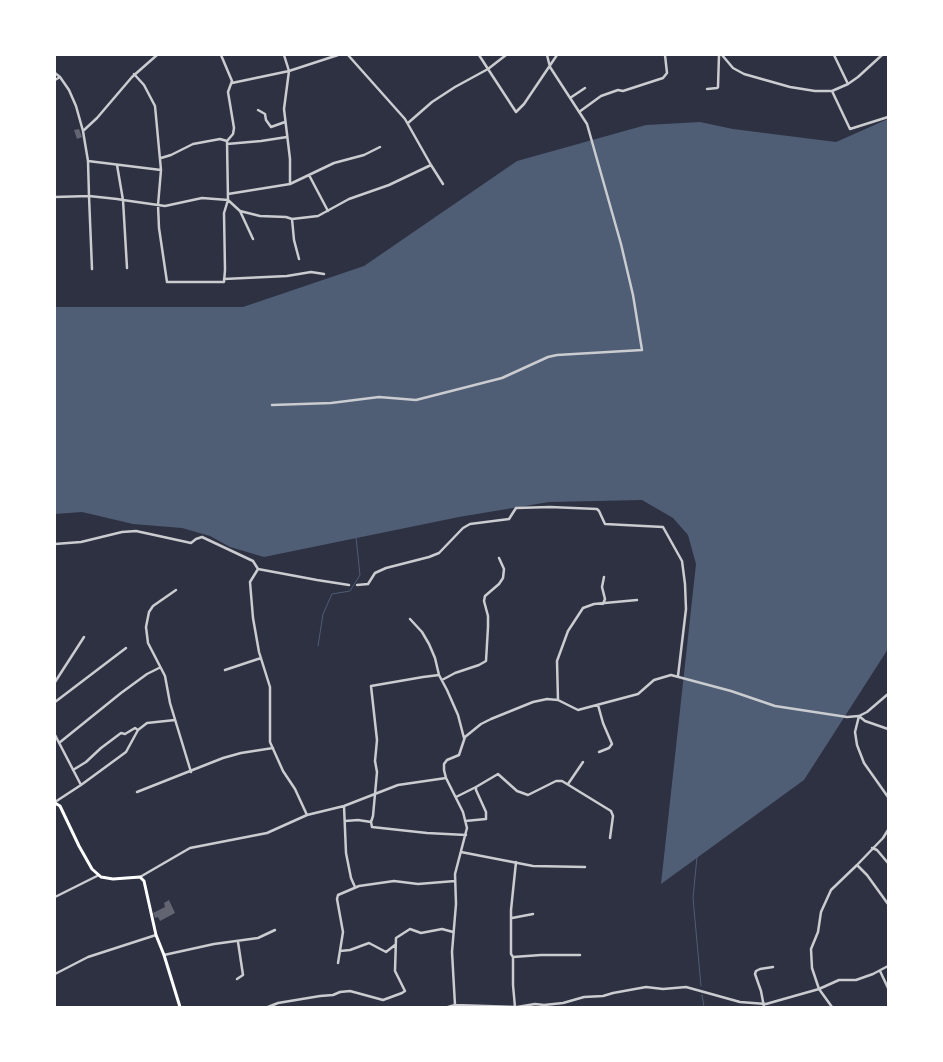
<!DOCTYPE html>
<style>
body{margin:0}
#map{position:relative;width:943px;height:1062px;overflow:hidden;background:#2d3142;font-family:"Fira Sans Condensed",sans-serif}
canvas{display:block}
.frame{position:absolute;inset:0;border:56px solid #fff;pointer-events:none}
</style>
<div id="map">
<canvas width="943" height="1062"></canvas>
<div class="frame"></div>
</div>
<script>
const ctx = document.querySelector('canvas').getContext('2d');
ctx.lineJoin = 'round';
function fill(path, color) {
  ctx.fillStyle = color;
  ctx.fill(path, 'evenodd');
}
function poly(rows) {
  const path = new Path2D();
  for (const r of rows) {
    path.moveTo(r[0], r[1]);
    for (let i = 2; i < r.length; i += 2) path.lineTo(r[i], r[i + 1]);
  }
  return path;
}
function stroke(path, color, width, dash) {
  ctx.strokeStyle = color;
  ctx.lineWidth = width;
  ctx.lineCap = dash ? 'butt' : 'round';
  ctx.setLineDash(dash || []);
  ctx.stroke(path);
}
fill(poly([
 [888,119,888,649,804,780,661,884,696,564,688,535,673,518,642,500,549,502,459,517,264,557,230,547,210,536,182,528,133,524,82,512,55,514,55,307,243,307,364,266,517,161,646,125,700,122,733,129,836,142]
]), '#4f5d75');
stroke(poly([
 [318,646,323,614,332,594,350,591,360,575,356,537],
 [697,857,693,898,701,986],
 [702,995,704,1007]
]), '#4f5d75', 1);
fill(poly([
 [79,129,82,137,77,139,74,130],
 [169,900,175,913,160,921,158,917,155,918,153,913,165,907,164,903]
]), '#626471');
stroke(poly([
 [221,55,232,81,228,92,234,128,233,134,227,141,228,200,240,211,260,216,286,217,292,219,318,216,349,199,389,185,431,165,405,119,348,55],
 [284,55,289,71,338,55],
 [506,55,488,69,516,112,524,104,557,55],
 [722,55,733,68,744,74,790,87,815,91,832,91,848,84,858,77,882,55],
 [834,55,848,84],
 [55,73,60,77,69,90,76,106,83,131,97,118,132,77,157,55],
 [134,74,144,85,155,106,161,170],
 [55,80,60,77],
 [232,83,289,71,284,109,290,159,290,184],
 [707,89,717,88,718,87,719,55],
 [832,91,850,129,888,117],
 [570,98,585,88],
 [258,110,265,114,266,120,271,127,285,122],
 [579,112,601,96,618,90,623,91,663,78,667,73,665,55],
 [408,123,432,102,455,87,488,69,479,55],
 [227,144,261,141,287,137],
 [161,158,171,155,193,144,220,139,227,141],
 [88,161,161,170,158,205,159,228,167,282,224,282,225,270,224,213,228,200,202,198,165,206,123,200,117,199,89,196,92,269],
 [117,165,123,200,127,268],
 [431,165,443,184],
 [309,175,328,211],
 [228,194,290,184,334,163,364,155,380,147],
 [55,197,89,196,88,161,83,131],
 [240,211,253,239],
 [292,219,294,240,299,259],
 [224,279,287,276,311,272,324,274],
 [272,405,331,403,379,397,416,400,502,378,548,357,557,355,642,350,633,295,621,244,587,124,550,67,547,55],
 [55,544,81,542,122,532,136,531,191,543,196,539,202,537,253,561,258,569,317,580,349,585],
 [258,569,250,582,253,618,259,652,270,687,270,742,283,771,295,789,307,815],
 [357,585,368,584,375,573,386,568,429,557,439,553,463,528,470,524,509,519,516,508,550,507,597,509,599,511,605,524,663,527,682,561,685,584,686,609,678,676],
 [176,590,153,606,149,612,146,627,148,643,165,676,170,703,191,772],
 [603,604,605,599,602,587,604,577],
 [410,619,422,632,429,644,435,658,439,675],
 [225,670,261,658],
 [442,680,455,673,479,665,486,661,488,627,488,616,484,601,485,596,499,584,503,578,504,569,499,558],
 [55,682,84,637],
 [558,700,557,661,568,631,583,608,594,604,637,600],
 [55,702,126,648],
 [598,705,603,723,612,744,609,748,599,752],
 [888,729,865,721,859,716,855,732,857,745,864,763,888,797],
 [55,735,81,785,55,802],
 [464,738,458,715,447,690,439,675,423,677,371,686,377,740,375,761,377,772,373,816,371,822,372,827,427,833,466,835],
 [59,743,121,693,147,674,159,668],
 [73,770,86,762,101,748,121,733,125,734,135,728,138,730],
 [446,778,444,770,444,764,447,760,459,755,465,737,481,724,491,719,533,702,547,699,558,700,578,710,638,694,654,680,671,675,731,691,775,706,847,717,859,716,867,712,888,694],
 [568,784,583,762],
 [81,785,126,752,138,730,147,723,175,720],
 [137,792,223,758,241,753,273,748],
 [456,797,476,787],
 [344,806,346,853,351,878,355,887],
 [345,821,358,820,371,822],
 [465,821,486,819,486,812,476,790,476,787,498,774,517,791,528,795,556,781,562,781,611,811,613,816,610,838],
 [872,848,877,850,888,863],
 [461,852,533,866,585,867],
 [857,865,883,838,888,830],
 [140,877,190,848,267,833,307,815,344,806,398,785,446,778,463,812,467,828,455,874,456,904,452,952,455,1005,448,1007],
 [55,897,99,875],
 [512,918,533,914],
 [340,951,350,950,369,943,386,952,395,945],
 [164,955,214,944,258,938,275,930],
 [513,957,511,954,511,910,516,862],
 [338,963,343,932,337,899,338,895,359,886,394,881,418,884,455,881],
 [880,971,888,988],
 [55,974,88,957,156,935],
 [237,979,243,975,238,942],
 [455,1005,517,1007,535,1004,544,1005,563,1003,584,997,603,996,613,993,646,987,663,989,686,987,740,1002,766,1004,819,989,839,980,856,980,873,974,888,966],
 [268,1007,278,1003,320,996,333,995,340,992,350,991,383,1000,402,993,405,991,395,971,396,938,410,929,421,933,442,929,453,932],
 [515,1007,513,985,513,957,541,955,580,955],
 [764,1007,761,991,755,974,756,971,760,969,773,967],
 [832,1007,819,989,812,968,811,949,818,932,821,912,831,890,857,865,867,875,888,904]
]), '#caccd0', 2.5);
stroke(poly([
 [55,803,60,806,79,846,92,869,101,877,113,879,140,877,144,881,156,935,164,955,180,1007]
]), '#fff', 3);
</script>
